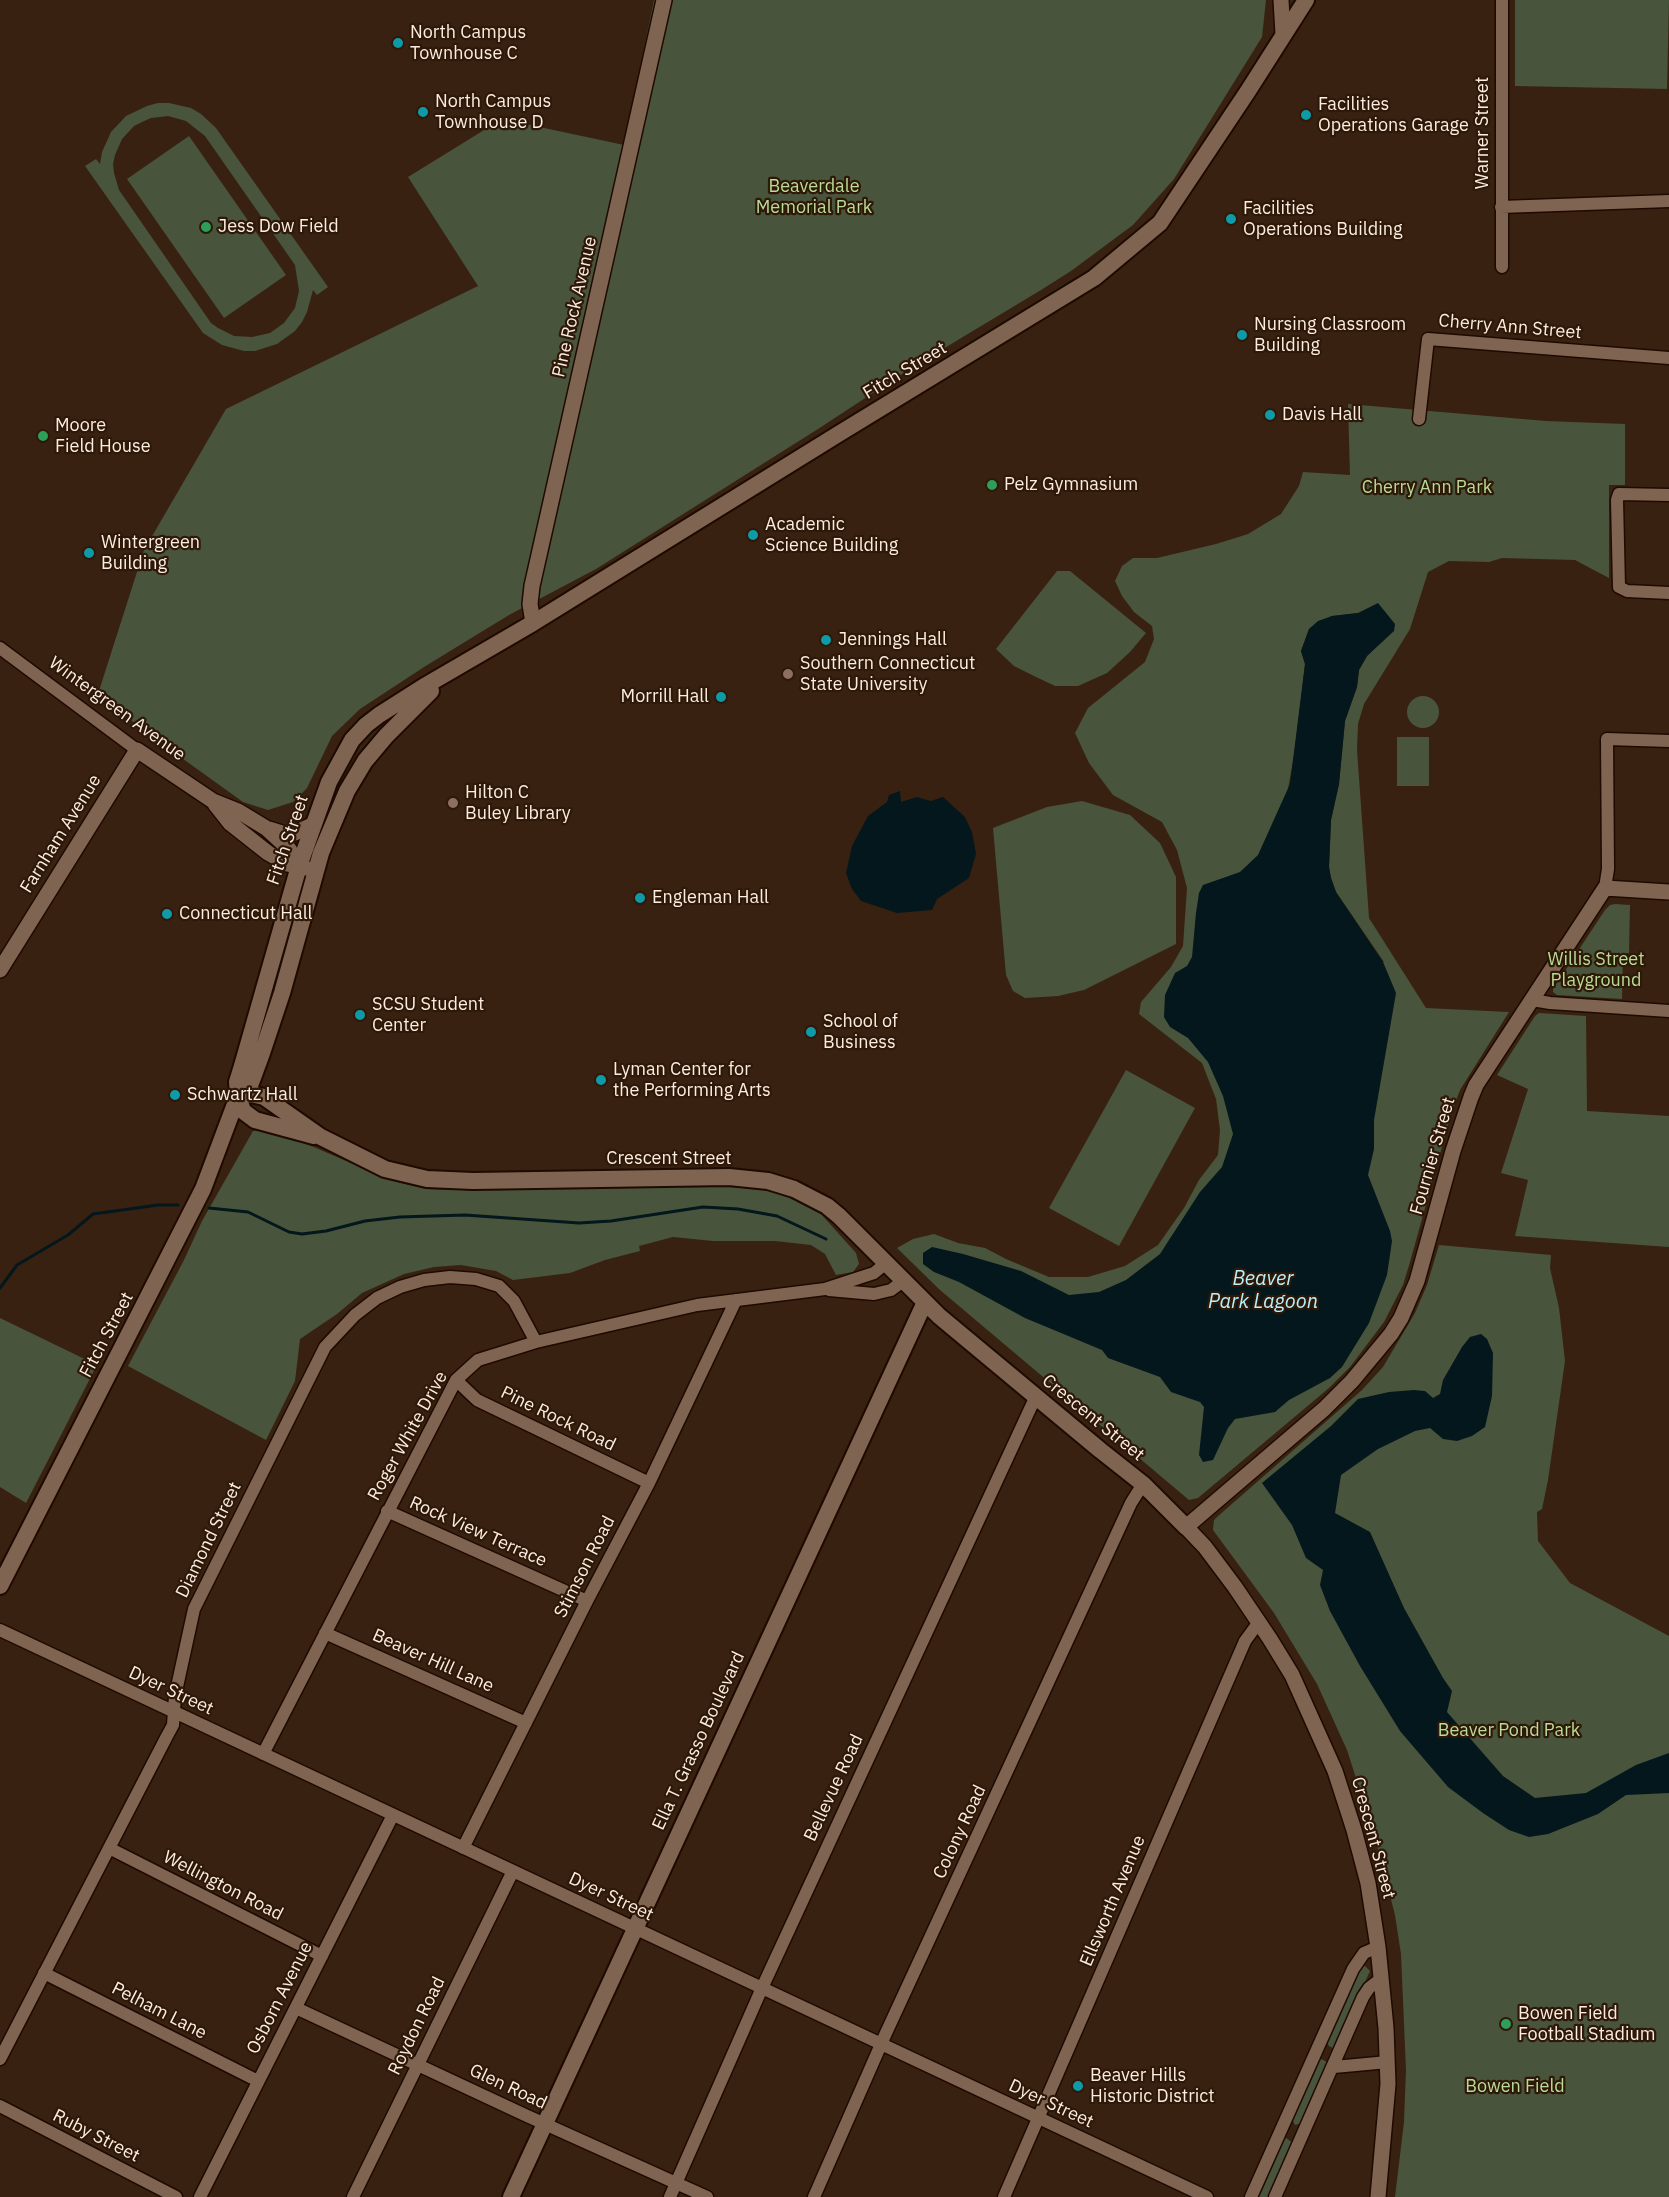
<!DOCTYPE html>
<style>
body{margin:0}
canvas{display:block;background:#382110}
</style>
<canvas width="1669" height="2197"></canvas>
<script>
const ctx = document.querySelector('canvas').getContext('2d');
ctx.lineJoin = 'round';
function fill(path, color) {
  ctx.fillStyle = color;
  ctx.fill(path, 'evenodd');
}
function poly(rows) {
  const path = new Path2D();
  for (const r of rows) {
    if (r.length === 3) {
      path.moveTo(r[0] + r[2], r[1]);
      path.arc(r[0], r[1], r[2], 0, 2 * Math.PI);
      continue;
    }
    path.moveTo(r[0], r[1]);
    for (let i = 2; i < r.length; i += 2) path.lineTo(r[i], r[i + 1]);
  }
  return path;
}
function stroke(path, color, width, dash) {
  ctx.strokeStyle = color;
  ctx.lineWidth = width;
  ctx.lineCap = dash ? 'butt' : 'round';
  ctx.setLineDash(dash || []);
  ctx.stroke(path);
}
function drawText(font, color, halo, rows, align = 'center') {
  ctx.font = font + ' "IBM Plex Sans",sans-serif';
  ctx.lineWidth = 4.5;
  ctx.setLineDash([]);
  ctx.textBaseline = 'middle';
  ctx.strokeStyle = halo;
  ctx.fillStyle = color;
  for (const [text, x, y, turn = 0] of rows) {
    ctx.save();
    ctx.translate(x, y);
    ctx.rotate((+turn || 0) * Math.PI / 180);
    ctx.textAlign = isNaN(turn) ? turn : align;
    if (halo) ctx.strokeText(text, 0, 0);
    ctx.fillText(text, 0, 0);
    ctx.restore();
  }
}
fill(poly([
 [654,0,1266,0,1262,37,1174,179,1133,225,1071,271,1041,290,908,370,818,429,596,569,509,615,424,667,360,709,332,736,307,788,293,802,268,810,243,802,147,733,98,694,144,550,226,409,478,286,408,177,502,119,624,145],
 [1515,0,1669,0,1667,89,1515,86],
 [158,103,169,103,191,108,201,114,216,128,328,287,317,295,313,290,307,312,302,322,295,331,277,344,255,351,244,351,222,345,203,333,85,166,96,159,100,164,102,152,111,132,126,116,147,106],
 [168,116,186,121,205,136,295,265,299,291,295,308,284,323,270,333,252,337,234,336,218,328,211,323,119,190,114,173,113,164,115,155,122,139,134,126,142,122,151,118],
 [189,136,286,275,224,318,127,179],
 [1348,404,1546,421,1625,424,1625,485,1609,485,1609,578,1575,560,1502,558,1489,562,1449,561,1428,572,1410,629,1364,704,1358,724,1357,750,1369,918,1426,1008,1509,1012,1460,1090,1452,1111,1410,1262,1403,1285,1384,1322,1350,1367,1329,1388,1198,1498,1189,1500,940,1290,897,1248,913,1239,934,1234,958,1243,985,1248,1006,1259,1049,1277,1088,1277,1125,1266,1158,1245,1184,1208,1199,1180,1218,1155,1220,1130,1216,1099,1202,1063,1139,1014,1141,1002,1171,967,1183,946,1187,888,1177,850,1162,822,1113,795,1089,763,1075,733,1088,708,1145,662,1154,639,1152,626,1134,612,1122,596,1115,581,1122,566,1133,558,1157,558,1216,544,1248,534,1281,514,1299,486,1303,472,1350,475],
 [1358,613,1387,636,1367,656,1359,670,1357,687,1345,721,1339,784,1331,820,1329,867,1331,878,1336,892,1384,962,1272,1000,1288,789,1295,750,1305,664,1301,651,1309,629,1332,616],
 [1057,571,1070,571,1146,633,1130,652,1107,673,1078,686,1055,686,1034,676,1014,666,996,649],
 [1423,712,16],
 [1397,737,1429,737,1429,786,1397,786],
 [1082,801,1130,815,1160,843,1176,877,1176,944,1084,990,1058,996,1025,998,1013,991,1006,975,993,828,1047,807],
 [1615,904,1630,905,1629,953,1623,953,1622,999,1557,995,1553,992,1553,989,1605,910,1610,905],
 [1539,1013,1586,1016,1587,1111,1669,1116,1669,1247,1515,1236,1528,1180,1501,1173,1528,1089,1497,1075,1535,1016],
 [1126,1070,1195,1108,1119,1246,1049,1208],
 [261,1130,302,1142,393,1181,426,1189,464,1190,703,1186,751,1188,775,1192,805,1204,821,1214,856,1253,859,1264,853,1272,836,1275,825,1254,811,1245,775,1241,713,1241,673,1237,639,1246,640,1251,605,1260,570,1273,513,1280,496,1271,461,1265,434,1267,404,1274,362,1293,337,1314,300,1339,295,1381,266,1440,128,1366,184,1260,202,1221,253,1131],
 [1439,1245,1551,1255,1550,1268,1559,1308,1565,1361,1548,1480,1542,1509,1537,1512,1538,1541,1570,1583,1669,1636,1669,2197,1395,2197,1404,2122,1406,2070,1401,1954,1395,1915,1374,1834,1347,1750,1317,1684,1274,1613,1213,1530,1214,1520,1217,1517,1362,1390,1383,1367,1415,1313,1427,1285],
 [0,1318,97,1365,26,1503,0,1487],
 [1365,1966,1370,1971,1337,2045,1333,2048,1329,2046,1327,2042,1360,1968],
 [1321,2059,1327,2062,1328,2065,1302,2123,1295,2125,1292,2119,1318,2061],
 [1286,2138,1293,2143,1269,2197,1257,2197,1283,2139]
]), '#48543b');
fill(poly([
 [1378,603,1395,624,1394,631,1367,656,1359,670,1357,687,1345,721,1339,784,1331,820,1329,867,1331,878,1336,892,1383,962,1396,993,1374,1120,1374,1149,1368,1175,1390,1231,1392,1241,1387,1275,1369,1323,1342,1367,1330,1378,1289,1400,1275,1412,1235,1419,1228,1428,1213,1460,1203,1462,1199,1455,1204,1407,1200,1402,1171,1392,1160,1377,1108,1358,1102,1350,1025,1318,959,1282,934,1272,923,1264,923,1253,932,1247,963,1254,1021,1271,1069,1295,1099,1292,1126,1280,1160,1254,1200,1192,1222,1167,1233,1134,1223,1096,1208,1062,1188,1038,1170,1027,1164,1017,1165,995,1175,973,1187,966,1192,957,1196,913,1199,893,1203,885,1240,872,1258,855,1290,784,1305,664,1301,651,1309,629,1318,621,1332,616,1358,613],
 [900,791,901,802,917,797,931,801,943,797,965,817,972,832,976,854,969,878,937,899,932,910,897,913,861,901,852,889,846,873,852,846,868,816,887,802,889,795],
 [1481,1334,1487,1339,1493,1353,1492,1396,1485,1427,1472,1436,1457,1441,1443,1439,1430,1428,1415,1431,1378,1449,1341,1475,1335,1513,1370,1532,1404,1608,1443,1678,1452,1691,1447,1712,1503,1776,1535,1798,1586,1793,1636,1765,1669,1753,1669,1793,1626,1795,1598,1814,1548,1834,1529,1837,1509,1830,1483,1813,1448,1787,1400,1731,1360,1666,1330,1611,1320,1585,1323,1570,1306,1558,1292,1525,1262,1483,1331,1426,1358,1399,1389,1392,1414,1390,1425,1391,1433,1398,1440,1394,1443,1380,1462,1347,1470,1337]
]), '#03171c');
stroke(poly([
 [209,1208,248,1212,289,1232,302,1234,326,1231,365,1221,400,1217,465,1215,579,1223,611,1221,703,1207,738,1209,777,1216,826,1239],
 [0,1288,17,1265,68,1235,93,1214,158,1205,178,1205]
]), '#03171c', 3);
const minor = poly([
 [1501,207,1669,201],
 [1502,267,1502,0],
 [1419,419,1428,339,1669,358],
 [1669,495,1619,494,1617,500,1619,587,1627,591,1669,593],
 [0,648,137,750],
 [1605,888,1608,869,1607,739,1669,741],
 [1532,1000,1550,1003,1669,1011],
 [829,1290,874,1294,891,1290,903,1281],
 [456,1380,477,1400,649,1483],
 [387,1511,587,1601],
 [0,1630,1207,2197],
 [325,1633,526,1723],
 [263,1754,456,1380,478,1360,536,1342,697,1305,825,1289,874,1273,886,1263],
 [109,1848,322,1956],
 [463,1848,587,1601,649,1483,736,1300],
 [44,1973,258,2081],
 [296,2008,525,2115,707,2197],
 [0,2059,167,1736,173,1725,175,1696,194,1609,325,1347,355,1315,377,1298,400,1287,424,1280,450,1277,476,1279,499,1286,514,1301,536,1342],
 [1334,2067,1388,2062],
 [0,2106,176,2197],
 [200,2197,393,1815],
 [353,2197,513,1871],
 [670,2197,762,1988,1036,1396],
 [814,2197,886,2033,1131,1503,1143,1484],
 [1004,2197,1245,1641,1259,1622],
 [1251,2197,1353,1969,1364,1953,1378,1947],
 [1275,2197,1363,1997,1369,1988,1382,1978]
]);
const tertiary = poly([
 [1281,0,1283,34],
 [533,623,530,604,532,586,664,0],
 [215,804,230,823,268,853,287,864,306,868],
 [269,829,285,834,295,833,314,824],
 [0,970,137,750,213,801,238,811,266,828,289,849,299,866],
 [1378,2197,1388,2084,1386,2028,1378,1947,1368,1883,1354,1830,1335,1771,1292,1675,1270,1639,1235,1587,1205,1547,1186,1527,1324,1409,1352,1381,1391,1334,1401,1318,1417,1281,1453,1151,1471,1097,1476,1085,1605,888,1669,892]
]);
const secondary = poly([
 [238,1096,251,1094,264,1097,321,1137,385,1169,427,1179,473,1181,729,1177,768,1181,794,1189,827,1206,839,1216,939,1316,1100,1450,1143,1484,1186,1527],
 [238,1096,251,1083,261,1056,282,993,321,853,347,791,365,761,386,736,431,691],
 [238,1096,243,1111,255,1120,314,1136],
 [0,1586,203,1189,238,1096,237,1082,242,1066,299,866,329,782,352,740,366,725,379,715,423,687,533,623,840,433,1094,278,1160,223,1248,91,1306,0],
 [511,2197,925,1302]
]);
stroke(minor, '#1e0a00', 15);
stroke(tertiary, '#1e0a00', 18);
stroke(secondary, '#1e0a00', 20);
stroke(minor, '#7f6451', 12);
stroke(tertiary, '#7f6451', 15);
stroke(secondary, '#7f6451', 16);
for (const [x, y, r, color] of [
 [398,43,6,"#0f9aa8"],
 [423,112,6,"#0f9aa8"],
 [1306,115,6,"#0f9aa8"],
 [1231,219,6,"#0f9aa8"],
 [206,227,6,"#2e9e5b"],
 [1242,335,6,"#0f9aa8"],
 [1270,415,6,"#0f9aa8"],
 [43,436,6,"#2e9e5b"],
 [992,485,6,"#2e9e5b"],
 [753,535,6,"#0f9aa8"],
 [89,553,6,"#0f9aa8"],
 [826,640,6,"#0f9aa8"],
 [788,674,6,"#8d6e63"],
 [721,697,6,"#0f9aa8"],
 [453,803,6,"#8d6e63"],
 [640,898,6,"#0f9aa8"],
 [167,914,6,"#0f9aa8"],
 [360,1015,6,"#0f9aa8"],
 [811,1032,6,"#0f9aa8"],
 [601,1080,6,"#0f9aa8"],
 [175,1095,6,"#0f9aa8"],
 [1506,2024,6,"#2e9e5b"],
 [1078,2086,6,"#0f9aa8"]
]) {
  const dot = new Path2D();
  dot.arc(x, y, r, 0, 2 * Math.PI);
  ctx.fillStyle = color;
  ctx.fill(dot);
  stroke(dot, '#2e1807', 2);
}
drawText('18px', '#fcece1', '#2e1807', [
 ["North Campus",410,33],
 ["Townhouse C",410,54],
 ["North Campus",435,102],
 ["Townhouse D",435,123],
 ["Facilities",1318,105],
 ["Operations Garage",1318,126],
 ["Facilities",1243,209],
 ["Operations Building",1243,230],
 ["Jess Dow Field",218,227],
 ["Nursing Classroom",1254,325],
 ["Building",1254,346],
 ["Davis Hall",1282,415],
 ["Moore",55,426],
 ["Field House",55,447],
 ["Pelz Gymnasium",1004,485],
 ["Academic",765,525],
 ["Science Building",765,546],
 ["Wintergreen",101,543],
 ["Building",101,564],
 ["Jennings Hall",838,640],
 ["Southern Connecticut",800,664],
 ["State University",800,685],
 ["Morrill Hall",709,697,"right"],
 ["Hilton C",465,793],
 ["Buley Library",465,814],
 ["Engleman Hall",652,898],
 ["Connecticut Hall",179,914],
 ["SCSU Student",372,1005],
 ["Center",372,1026],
 ["School of",823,1022],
 ["Business",823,1043],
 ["Lyman Center for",613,1070],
 ["the Performing Arts",613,1091],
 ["Schwartz Hall",187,1095],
 ["Bowen Field",1518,2014],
 ["Football Stadium",1518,2035],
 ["Beaver Hills",1090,2076],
 ["Historic District",1090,2097]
], 'left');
drawText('18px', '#fcece1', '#2e1807', [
 ["Warner Street",1483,133,-90],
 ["Pine Rock Avenue",575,307,-77],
 ["Cherry Ann Street",1510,327,5],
 ["Fitch Street",905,371,-31],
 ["Wintergreen Avenue",117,709,36],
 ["Farnham Avenue",61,834,-58],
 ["Fitch Street",288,840,-71],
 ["Fournier Street",1433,1156,-74],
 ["Crescent Street",669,1159],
 ["Fitch Street",107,1335,-62],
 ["Crescent Street",1093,1418,39],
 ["Pine Rock Road",558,1419,26],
 ["Roger White Drive",408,1436,-61],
 ["Rock View Terrace",478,1532,24],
 ["Diamond Street",209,1540,-64],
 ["Stimson Road",585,1567,-63],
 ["Beaver Hill Lane",433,1661,24],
 ["Dyer Street",171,1691,25],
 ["Ella T. Grasso Boulevard",699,1741,-65],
 ["Bellevue Road",834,1788,-65],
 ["Colony Road",960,1832,-65],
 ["Crescent Street",1373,1838,75],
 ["Wellington Road",223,1886,27],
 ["Dyer Street",611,1897,25],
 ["Ellsworth Avenue",1113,1901,-67],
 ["Osborn Avenue",280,1998,-63],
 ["Pelham Lane",159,2011,27],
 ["Roydon Road",417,2026,-64],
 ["Glen Road",508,2087,25],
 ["Dyer Street",1051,2104,25],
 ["Ruby Street",96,2136,27]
]);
drawText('18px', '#b9dc96', '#2e1807', [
 ["Beaverdale",814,187],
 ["Memorial Park",814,208],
 ["Cherry Ann Park",1427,488],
 ["Willis Street",1596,960],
 ["Playground",1596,981],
 ["Beaver Pond Park",1509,1731],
 ["Bowen Field",1515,2087]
]);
drawText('italic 20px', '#b6effd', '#2e1807', [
 ["Beaver",1263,1279],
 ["Park Lagoon",1263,1302]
]);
</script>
